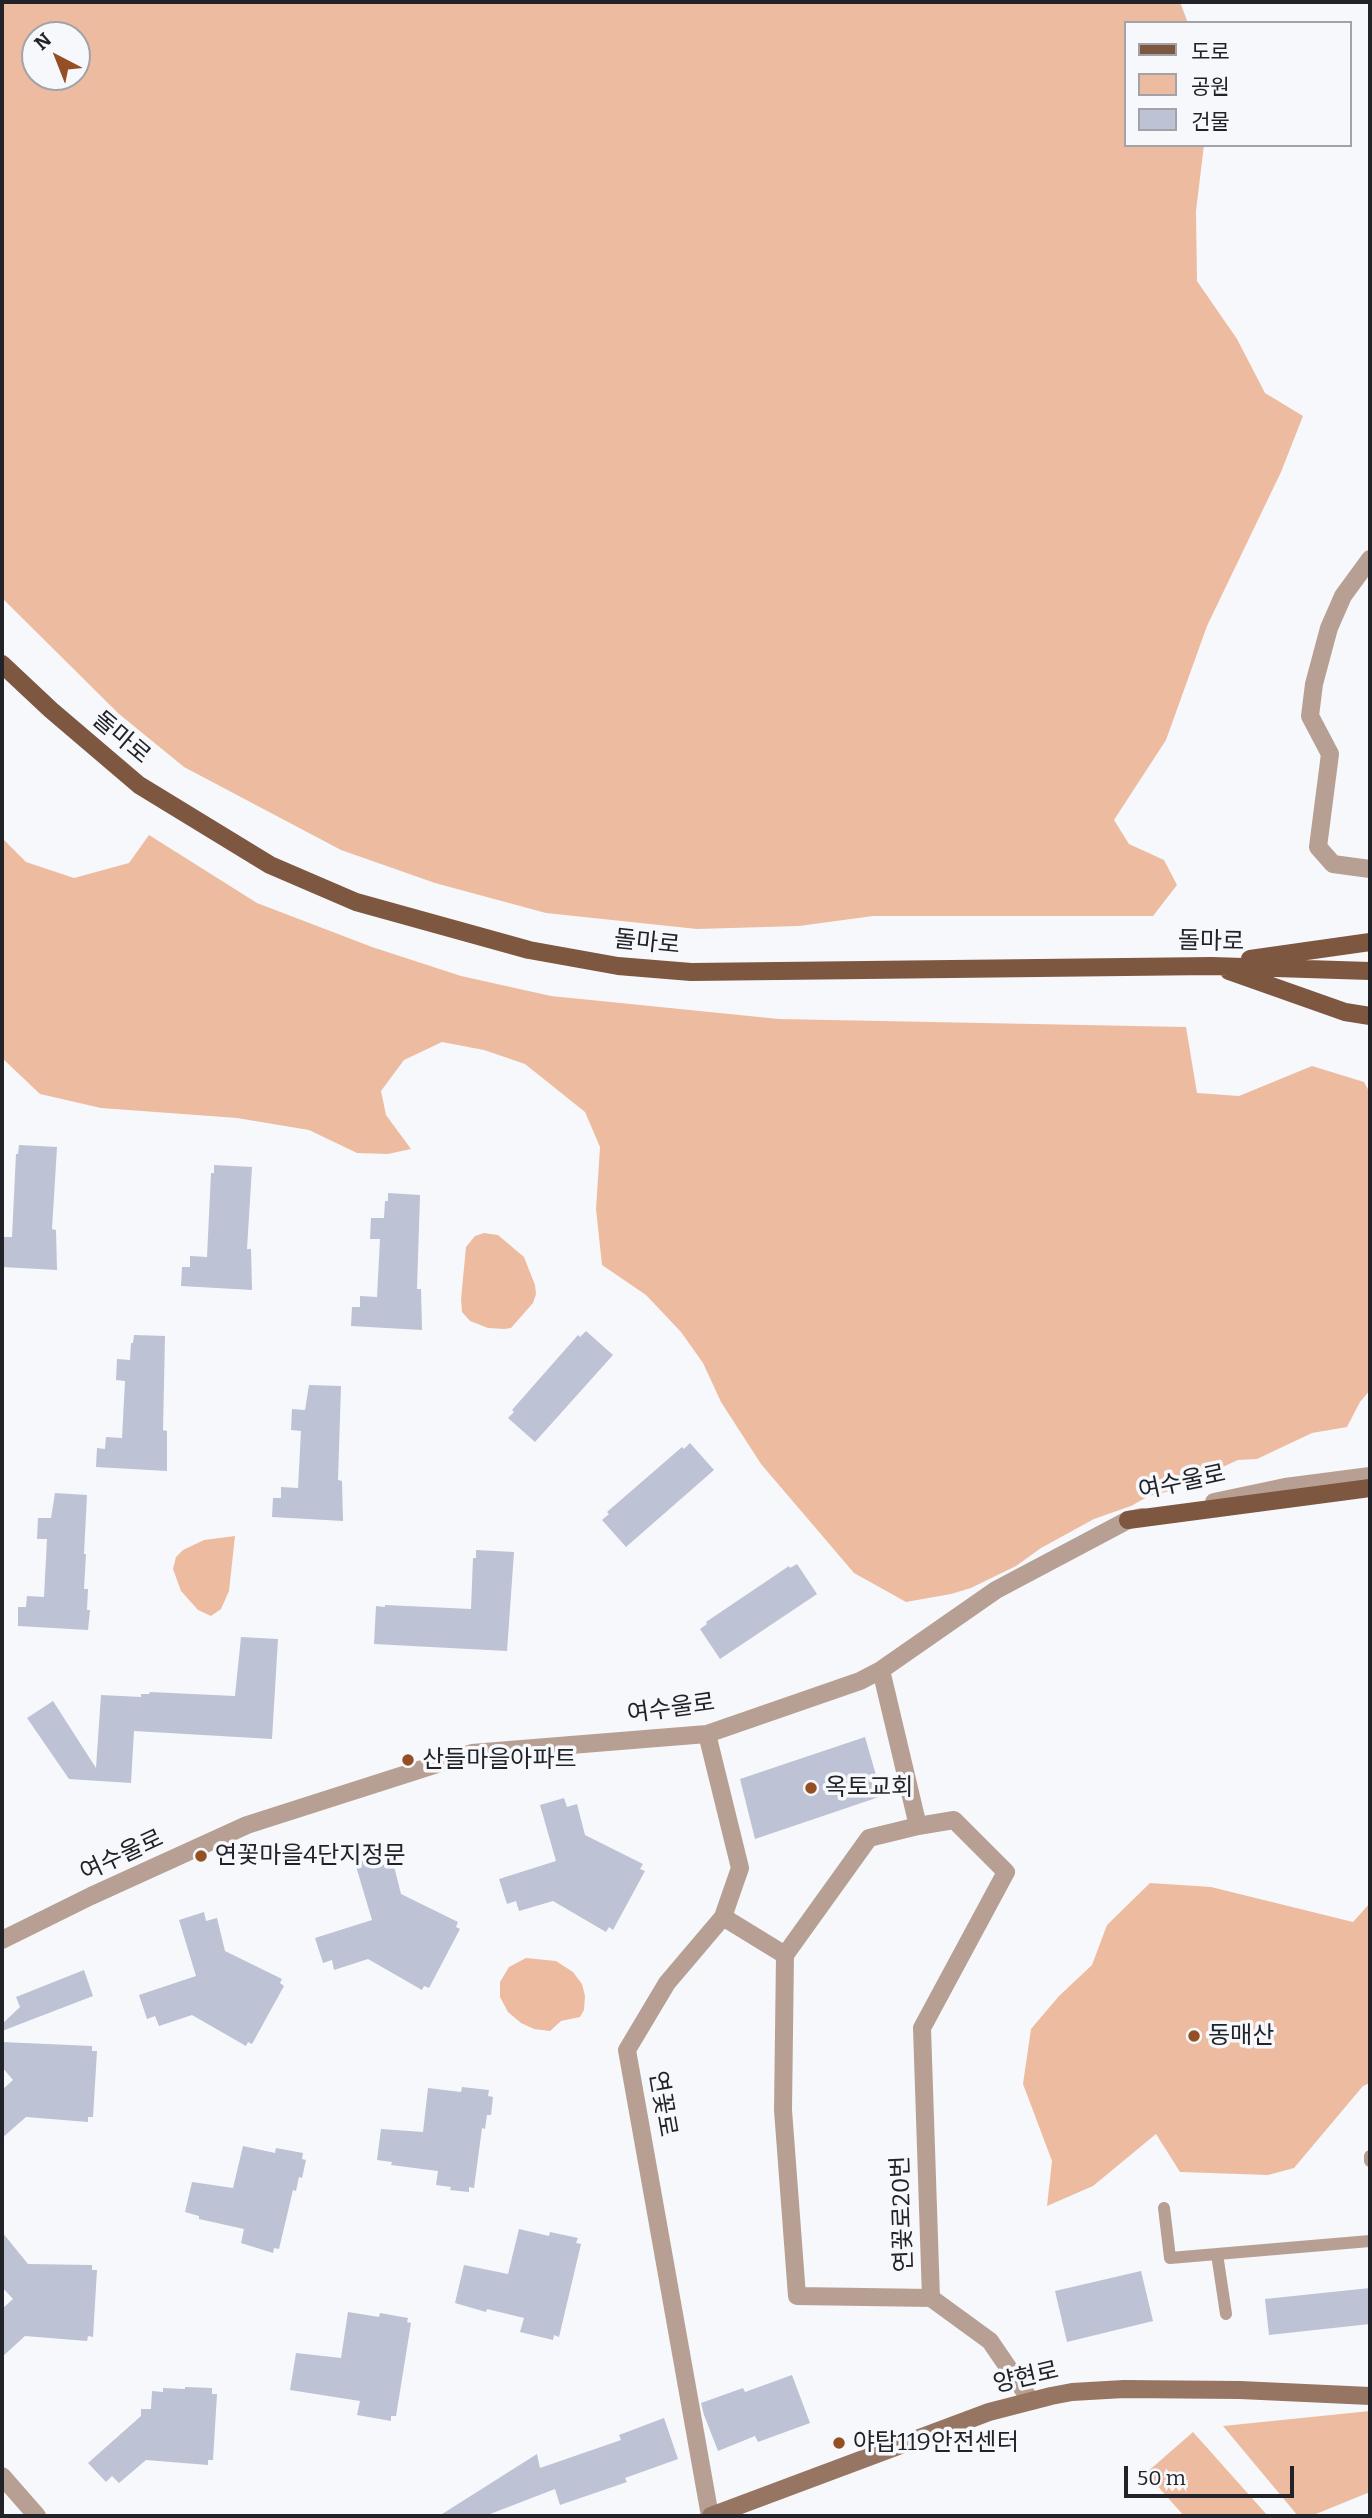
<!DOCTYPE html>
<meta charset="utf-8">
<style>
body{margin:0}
#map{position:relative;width:1372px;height:2518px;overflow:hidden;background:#f7f8fc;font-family:Bitter,"Noto Sans KR",serif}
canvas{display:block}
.frame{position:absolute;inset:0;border:4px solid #212329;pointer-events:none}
.legend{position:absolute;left:1124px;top:21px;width:228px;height:126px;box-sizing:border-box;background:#f7f8fc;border:2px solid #a1a3a8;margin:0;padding:9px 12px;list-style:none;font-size:21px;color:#212329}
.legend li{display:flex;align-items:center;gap:14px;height:35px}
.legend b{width:35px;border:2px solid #a1a3a8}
.north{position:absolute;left:21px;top:21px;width:70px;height:70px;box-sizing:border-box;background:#f7f8fc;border:2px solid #a1a3a8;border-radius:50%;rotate:318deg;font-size:19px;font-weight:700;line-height:28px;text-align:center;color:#212329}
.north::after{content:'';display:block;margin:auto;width:24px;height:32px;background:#945024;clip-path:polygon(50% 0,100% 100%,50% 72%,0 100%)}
.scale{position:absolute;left:1124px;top:2466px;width:170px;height:32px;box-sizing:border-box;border:4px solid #212329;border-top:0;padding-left:9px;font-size:21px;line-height:24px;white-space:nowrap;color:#212329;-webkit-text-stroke:5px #f7f8fc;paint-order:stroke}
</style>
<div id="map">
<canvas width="1372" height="2518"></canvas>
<div class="frame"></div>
<ul class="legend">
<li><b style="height:9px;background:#7e5740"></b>도로</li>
<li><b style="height:19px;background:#edbca0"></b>공원</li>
<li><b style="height:19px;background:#bdc2d4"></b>건물</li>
</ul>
<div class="north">N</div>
<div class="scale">50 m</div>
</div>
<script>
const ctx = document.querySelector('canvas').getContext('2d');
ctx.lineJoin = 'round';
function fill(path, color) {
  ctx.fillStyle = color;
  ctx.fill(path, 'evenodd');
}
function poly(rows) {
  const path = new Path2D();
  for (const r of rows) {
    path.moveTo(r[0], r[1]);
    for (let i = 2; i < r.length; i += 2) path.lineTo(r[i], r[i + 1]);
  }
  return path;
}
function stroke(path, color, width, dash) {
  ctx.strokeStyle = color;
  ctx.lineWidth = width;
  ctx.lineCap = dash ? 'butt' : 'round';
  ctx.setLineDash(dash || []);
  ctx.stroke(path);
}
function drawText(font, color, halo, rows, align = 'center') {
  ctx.font = font + ' Bitter,"Noto Sans KR",serif';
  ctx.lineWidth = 7;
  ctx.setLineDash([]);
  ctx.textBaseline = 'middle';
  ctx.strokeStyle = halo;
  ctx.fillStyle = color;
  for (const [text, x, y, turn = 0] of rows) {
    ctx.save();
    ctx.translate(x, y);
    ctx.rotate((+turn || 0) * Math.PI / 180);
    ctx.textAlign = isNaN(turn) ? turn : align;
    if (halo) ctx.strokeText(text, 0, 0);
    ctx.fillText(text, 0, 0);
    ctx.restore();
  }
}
fill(poly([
 [2,2,1180,2,1188,23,1125,23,1125,145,1204,145,1196,211,1197,281,1237,339,1265,393,1303,416,1281,472,1207,626,1166,740,1114,820,1129,844,1164,860,1177,885,1153,916,873,916,799,926,697,929,546,913,435,883,341,850,184,767,119,714,2,598],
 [77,35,77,77,35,77,35,35],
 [149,835,257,903,372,947,461,976,551,996,779,1019,1186,1027,1197,1093,1239,1096,1312,1066,1364,1082,1370,1093,1370,1390,1360,1402,1347,1427,1312,1433,1257,1459,1238,1460,1170,1491,1149,1496,1131,1506,1094,1519,1041,1548,1016,1566,971,1588,951,1594,906,1602,854,1573,761,1464,721,1402,703,1363,681,1332,646,1295,602,1265,596,1209,600,1147,585,1112,525,1064,484,1050,442,1042,404,1060,381,1091,386,1115,411,1149,388,1154,357,1153,309,1130,237,1118,101,1108,40,1094,2,1058,2,838,26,862,74,878,129,863],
 [484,1233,498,1235,524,1257,535,1285,536,1294,533,1303,511,1328,504,1329,488,1328,470,1321,462,1312,461,1299,466,1247,475,1236],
 [235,1536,229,1591,221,1609,211,1616,198,1610,181,1591,173,1569,176,1557,183,1550,204,1540],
 [1150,1883,1211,1887,1353,1922,1370,1903,1370,2083,1363,2086,1294,2168,1268,2175,1180,2172,1156,2134,1093,2186,1047,2206,1052,2161,1023,2084,1031,2029,1059,1996,1092,1965,1107,1925],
 [526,1958,556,1961,573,1972,582,1984,585,1996,584,2010,580,2017,561,2021,550,2031,534,2029,521,2023,508,2012,500,1997,500,1982,509,1967],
 [1370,2411,1370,2492,1311,2516,1298,2516,1223,2426],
 [1193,2432,1268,2516,1184,2516,1146,2473]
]), '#edbca0');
fill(poly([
 [19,1145,57,1147,52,1229,56,1230,57,1270,2,1267,2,1237,12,1237,16,1154,18,1154],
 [214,1165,252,1167,247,1249,251,1249,252,1290,181,1286,182,1267,190,1267,190,1256,207,1257,211,1173,214,1173],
 [388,1193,420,1195,417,1289,421,1289,422,1330,351,1326,352,1307,360,1307,360,1296,377,1297,380,1239,370,1239,371,1218,384,1218,385,1201,388,1201],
 [586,1331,613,1355,535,1442,508,1418,514,1412,512,1410,578,1335,580,1337],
 [134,1335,165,1336,163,1430,167,1431,167,1471,96,1467,97,1448,105,1449,106,1437,122,1438,125,1381,116,1380,117,1359,130,1360,131,1343,133,1343],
 [309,1385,341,1386,338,1480,342,1481,343,1521,272,1517,273,1498,281,1498,281,1487,298,1488,301,1431,291,1430,292,1409,305,1410],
 [690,1443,714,1470,626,1547,602,1520,609,1514,607,1512,682,1447,684,1449],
 [55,1493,87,1495,84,1554,86,1554,84,1589,88,1589,87,1610,90,1610,88,1630,18,1626,18,1607,26,1607,27,1596,44,1597,47,1539,37,1539,38,1518,51,1518],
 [476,1550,514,1552,507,1651,374,1644,376,1606,385,1607,385,1605,471,1609,473,1558,476,1558],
 [797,1564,817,1594,720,1659,700,1629,707,1624,706,1622,789,1566,790,1568],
 [241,1637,278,1639,272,1739,134,1731,131,1783,69,1779,27,1718,53,1701,96,1768,101,1695,141,1697,141,1694,149,1694,150,1692,235,1696],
 [865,1737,882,1796,755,1839,740,1779],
 [564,1798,567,1807,577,1804,585,1835,643,1864,640,1869,645,1871,613,1930,609,1927,606,1932,553,1901,519,1911,516,1901,507,1904,499,1879,556,1861,540,1805],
 [380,1856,382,1865,393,1862,401,1894,458,1922,456,1927,460,1929,429,1988,424,1986,422,1990,368,1959,334,1970,332,1960,323,1963,315,1938,372,1920,355,1863],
 [204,1912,206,1921,217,1918,225,1951,282,1979,280,1983,284,1986,252,2044,248,2042,246,2046,192,2015,159,2026,155,2016,147,2019,139,1995,196,1976,179,1920],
 [84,1970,93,1996,2,2031,2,2024,20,2007,16,1997],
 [2,2042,92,2046,92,2051,97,2051,93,2117,88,2117,88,2122,26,2117,2,2138,2,2090,13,2080,2,2067],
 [462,2087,489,2090,488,2096,493,2097,491,2115,487,2115,485,2129,482,2128,474,2188,469,2187,469,2192,450,2190,451,2187,436,2185,438,2171,391,2165,392,2162,377,2160,381,2129,423,2132,428,2088,461,2092],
 [243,2146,275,2153,276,2148,303,2153,302,2159,306,2160,302,2178,299,2177,296,2191,293,2190,279,2249,274,2248,273,2253,241,2243,244,2229,199,2219,199,2216,185,2212,192,2182,233,2188],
 [519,2229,549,2236,550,2232,578,2238,576,2243,581,2244,559,2337,554,2335,553,2340,520,2332,524,2318,487,2309,486,2312,455,2303,464,2265,508,2274],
 [2,2232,28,2264,92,2265,92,2270,97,2270,93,2337,88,2336,87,2341,25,2336,2,2357,2,2309,13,2299,2,2287],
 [1141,2271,1153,2321,1067,2342,1055,2291],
 [1370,2288,1370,2324,1269,2335,1265,2299],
 [348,2312,379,2317,380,2313,408,2318,407,2322,411,2323,396,2416,391,2416,391,2421,357,2415,360,2401,290,2390,296,2353,341,2358],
 [792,2375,810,2423,758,2442,755,2436,718,2451,704,2415,701,2403,743,2388,745,2392],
 [185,2387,212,2388,212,2394,217,2394,213,2460,208,2460,208,2465,146,2460,119,2483,112,2476,106,2482,88,2463,141,2416,141,2409,151,2409,152,2391,163,2392,163,2388,185,2389],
 [664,2418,678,2459,625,2478,627,2482,560,2505,555,2489,485,2516,439,2516,537,2454,540,2468,621,2440,619,2435]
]), '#bdc2d4');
stroke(poly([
 [1370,2156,1370,2161],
 [1164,2208,1170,2258,1370,2241],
 [1217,2254,1226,2314]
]), '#b7a093', 12);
stroke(poly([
 [1370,559,1343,596,1329,628,1314,684,1310,716,1330,754,1318,847,1333,864,1370,869],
 [1214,1502,1285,1487,1370,1476],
 [707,1734,740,1868,723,1917,667,1983,627,2050,710,2516],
 [723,1917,785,1955,783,2110,797,2296,931,2298,922,2028,1006,1872,954,1820,918,1826,881,1670],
 [2,1940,91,1896,247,1825,472,1753,707,1734,860,1681,881,1670,996,1590,1128,1520,1142,1517],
 [785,1955,869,1838,918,1826],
 [931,2298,990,2341,1031,2401],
 [2,2476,37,2516]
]), '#b7a093', 18);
stroke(poly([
 [711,2516,989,2412,1051,2396,1072,2392,1124,2389,1240,2390,1370,2396]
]), '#967562', 18);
stroke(poly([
 [2,664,51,710,139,785,270,865,356,902,529,950,618,966,691,972,1212,966,1370,971],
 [1250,959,1370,942],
 [1229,971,1345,1012,1370,1016],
 [1128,1520,1370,1488]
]), '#7e5740', 18);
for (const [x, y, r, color] of [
 [408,1760,7,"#945024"],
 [811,1788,7,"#945024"],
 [201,1856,7,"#945024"],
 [1194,2036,7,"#945024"],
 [839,2443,7,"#945024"]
]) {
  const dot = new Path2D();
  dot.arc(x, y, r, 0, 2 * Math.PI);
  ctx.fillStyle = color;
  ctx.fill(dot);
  stroke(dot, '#f7f8fc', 2.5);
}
drawText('24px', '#212329', '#f7f8fc', [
 ["돌마로",121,738,40],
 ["돌마로",1211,942,1],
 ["돌마로",647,943,6],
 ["여수울로",1182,1483,-12],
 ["여수울로",671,1709,-8],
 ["여수울로",122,1856,-25],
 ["연꽃로",662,2104,80],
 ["연꽃로20번",903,2214,-92],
 ["양현로",1026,2378,-13]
]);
drawText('24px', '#212329', '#f7f8fc', [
 ["산들마을아파트",422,1760],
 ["옥토교회",825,1788],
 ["연꽃마을4단지정문",215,1856],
 ["동매산",1208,2036],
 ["야탑119안전센터",853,2443]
], 'left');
</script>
